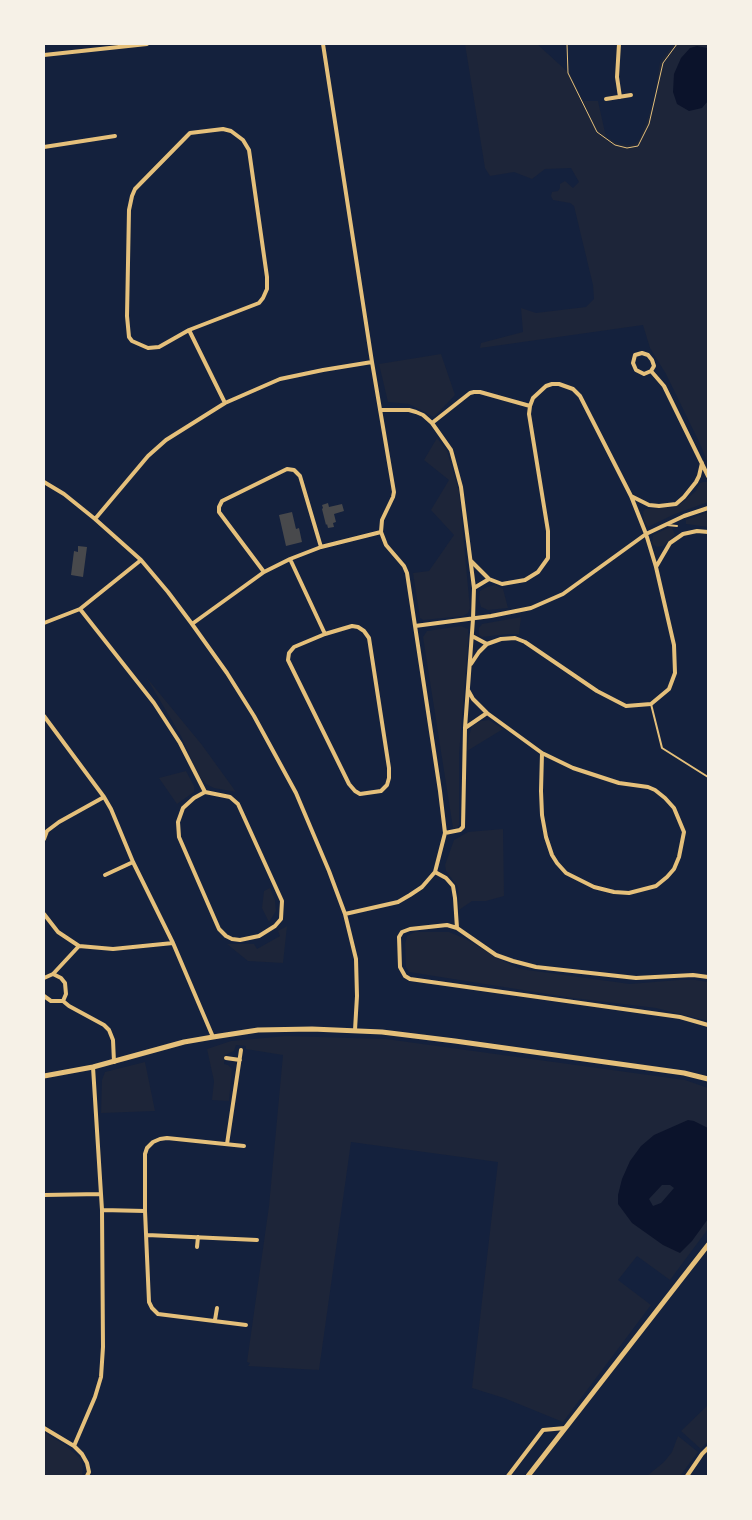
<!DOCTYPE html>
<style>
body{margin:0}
#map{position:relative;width:752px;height:1520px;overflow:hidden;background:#14213d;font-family:"IBM Plex Sans",sans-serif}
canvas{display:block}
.frame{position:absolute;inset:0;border:45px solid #f6f1e7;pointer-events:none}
</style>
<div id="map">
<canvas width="752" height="1520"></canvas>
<div class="frame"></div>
</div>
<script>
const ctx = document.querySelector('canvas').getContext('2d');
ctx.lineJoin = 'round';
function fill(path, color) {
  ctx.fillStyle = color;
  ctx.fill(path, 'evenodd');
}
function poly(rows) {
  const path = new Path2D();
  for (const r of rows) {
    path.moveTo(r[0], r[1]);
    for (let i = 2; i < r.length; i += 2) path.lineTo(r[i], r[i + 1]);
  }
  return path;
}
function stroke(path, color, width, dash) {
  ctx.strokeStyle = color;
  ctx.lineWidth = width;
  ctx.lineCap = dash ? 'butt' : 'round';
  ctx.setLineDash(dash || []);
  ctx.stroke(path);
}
fill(poly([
 [465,44,537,44,570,74,583,101,598,101,606,137,619,144,630,145,636,143,640,139,654,102,660,62,674,44,708,44,708,464,701,446,666,374,650,348,643,325,480,348,481,343,523,332,521,308,536,313,586,307,594,299,593,285,574,206,570,203,553,200,551,196,552,192,558,191,560,188,560,184,565,181,573,188,579,182,571,168,545,169,532,179,514,172,490,176,485,168],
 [441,354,455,395,434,417,409,404,388,402,379,364],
 [437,438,447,451,459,491,470,608,468,613,463,616,423,620,420,618,413,573,429,571,454,535,431,510,449,480,424,460],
 [703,482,707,482,708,487,708,502,675,514,648,527,644,521,643,512,645,509,674,507,683,502,696,491,700,483],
 [708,512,708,527,686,524,686,520],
 [672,527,675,535,663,546,657,547,652,544,653,535,666,529],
 [495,585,503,589,508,608,488,610,481,607,479,599,480,591,487,587],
 [521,617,519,634,508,634,482,637,479,635,479,628,482,624],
 [461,626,468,629,468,643,459,754,459,825,457,828,453,828,423,637,427,631],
 [146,677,202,745,236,792,214,788,206,784,199,776,181,736],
 [489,720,503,729,467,751,469,736,472,726,481,721],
 [186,771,194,786,194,792,177,804,159,778],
 [503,829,504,896,486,901,472,901,459,910,458,887,446,871,445,865,454,840,468,832],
 [270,888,275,900,276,911,269,922,262,908,264,891],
 [287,926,283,963,248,961,227,944,254,944,257,949,280,936,278,931],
 [415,932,449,932,466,939,501,960,520,969,630,984,679,980,696,980,708,982,708,1021,656,1008,573,998,409,972,406,967,405,944,407,936],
 [286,1036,386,1039,685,1080,708,1088,708,1229,670,1280,637,1256,618,1280,651,1305,563,1422,504,1398,472,1388,498,1162,351,1142,319,1370,248,1366,250,1363,247,1362,269,1206,283,1055,246,1049,246,1046,236,1045,234,1051,225,1055,224,1064,228,1065,232,1069,229,1101,212,1100,214,1081,207,1049,231,1041],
 [145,1062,155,1111,101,1113,102,1080,105,1072],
 [708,1405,708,1441,701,1449,681,1431],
 [44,1432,65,1445,81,1459,83,1468,82,1476,44,1476],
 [678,1436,698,1452,680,1476,647,1476,664,1462,672,1452]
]), '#1d2539');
fill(poly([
 [697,46,707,48,708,50,708,101,702,108,689,111,677,104,673,92,674,74,681,58,690,48],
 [688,1120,694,1121,708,1128,708,1219,692,1241,680,1253,663,1245,632,1223,618,1204,618,1195,622,1179,630,1161,641,1146,654,1135],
 [662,1185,670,1185,674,1188,661,1203,653,1206,649,1199]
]), '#0b132b');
fill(poly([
 [328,503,329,507,342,504,344,511,334,514,336,522,333,523,334,527,328,528,327,524,326,525,322,509,323,508,322,505],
 [292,512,296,529,299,528,302,542,286,546,279,515],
 [78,546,87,547,83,577,71,575,74,551,78,552]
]), '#48494c');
stroke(poly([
 [567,44,568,73,597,132,615,145,627,148,638,146,649,124,663,63,677,44]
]), '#e5c07b', 1);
stroke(poly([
 [667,525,677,526],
 [651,704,662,748,708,777]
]), '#e5c07b', 2);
stroke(poly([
 [323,44,372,362,394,492,393,497,382,520,381,532,386,545,404,566,407,573,440,791,445,833,435,872,422,887,410,895,398,902,345,914],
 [619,44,617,77,620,97],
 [44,55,147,44],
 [606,99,631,95],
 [44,147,115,136],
 [189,330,259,303,263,298,267,289,267,277,249,150,243,140,231,131,223,129,190,133,135,189,132,196,129,210,127,316,129,337,132,341,148,348,159,347,189,330,225,403],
 [642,353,648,355,652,360,654,366,651,371,644,374,636,370,633,363,635,355,642,353],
 [651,371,664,386,708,476],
 [380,410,409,410,416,412,423,415,432,423,451,450,461,487,474,588,473,619,465,728,463,827,460,830,445,833],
 [432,423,470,393,474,392,480,392,530,406],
 [44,482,64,494,95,519,141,560,168,592,192,624,227,673,254,716,296,793,329,871,345,914,356,959,357,996,355,1030],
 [631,496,649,505,659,506,676,504,684,497,696,482,699,476,702,463],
 [95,519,148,456,166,440,225,403,280,379,323,370,372,362],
 [290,559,325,634,352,626,358,627,364,631,369,638,389,768,389,778,387,785,381,791,360,794,355,791,349,784,288,660,289,653,294,647,325,634],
 [471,561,489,579],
 [656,567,670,543,683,534,697,531,708,532],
 [264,572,219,512,219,507,222,501,287,469,294,470,300,476,321,547],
 [80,609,154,703,180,743,205,792,230,797,238,804,282,901,281,919,275,926,259,936,240,940,232,939,226,936,219,929,179,837,178,822,183,808,194,798,205,792],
 [44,623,80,609,141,560],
 [192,624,264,572,290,559,321,547,381,532],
 [415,626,491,616,531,608,563,594,646,534,684,516,708,508],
 [472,636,487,644,501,639,515,638,525,642,597,691,626,706,651,704,669,689,675,673,674,645,656,567,646,534,631,496,580,396,573,389,559,384,552,384,546,386,533,398,530,406,529,414,548,531,548,558,538,572,525,580,502,584,489,579,474,588],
 [471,664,479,652,487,644],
 [468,690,473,699,487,713],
 [44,716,104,797,111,809,133,862,173,943,213,1037],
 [465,728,487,713,542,753,573,768,619,783,648,787,655,790,665,798,674,808,684,832,679,857,674,869,667,877,656,886,629,893,614,892,594,887,566,873,557,863,552,855,546,837,542,815,541,791,542,753],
 [44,839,47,831,59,822,104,797],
 [435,872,446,878,453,886,455,898,457,928],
 [105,875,133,862],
 [44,914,58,932,79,946,113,949,173,943],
 [708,977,693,975,636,978,536,967,513,961,496,955,457,928,447,925,410,929,402,932,399,937,400,967,405,976,410,979,680,1017,708,1025],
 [44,978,53,974,79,946],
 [44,996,51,1001,63,1001,66,994,65,983,61,978,53,974],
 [63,1001,69,1006,104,1025,109,1030,113,1040,114,1062],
 [226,1058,240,1060],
 [227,1144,241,1050],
 [44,1195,101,1194],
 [102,1210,145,1211,145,1154,147,1148,153,1142,160,1139,167,1138,244,1146],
 [145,1211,149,1302,152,1308,158,1314,246,1325],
 [147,1235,257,1240],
 [197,1247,198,1237],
 [215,1320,217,1308],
 [44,1428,74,1446,82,1454,87,1463,89,1472,87,1476],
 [74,1446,95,1397,101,1377,103,1347,102,1210,93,1067],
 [508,1476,543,1430,565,1428],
 [687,1476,702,1454,708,1448]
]), '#e5c07b', 4);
stroke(poly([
 [44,1076,93,1067,184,1042,213,1037,258,1030,312,1029,382,1032,455,1041,684,1073,708,1079],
 [528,1476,708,1245]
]), '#e5c07b', 5);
</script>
